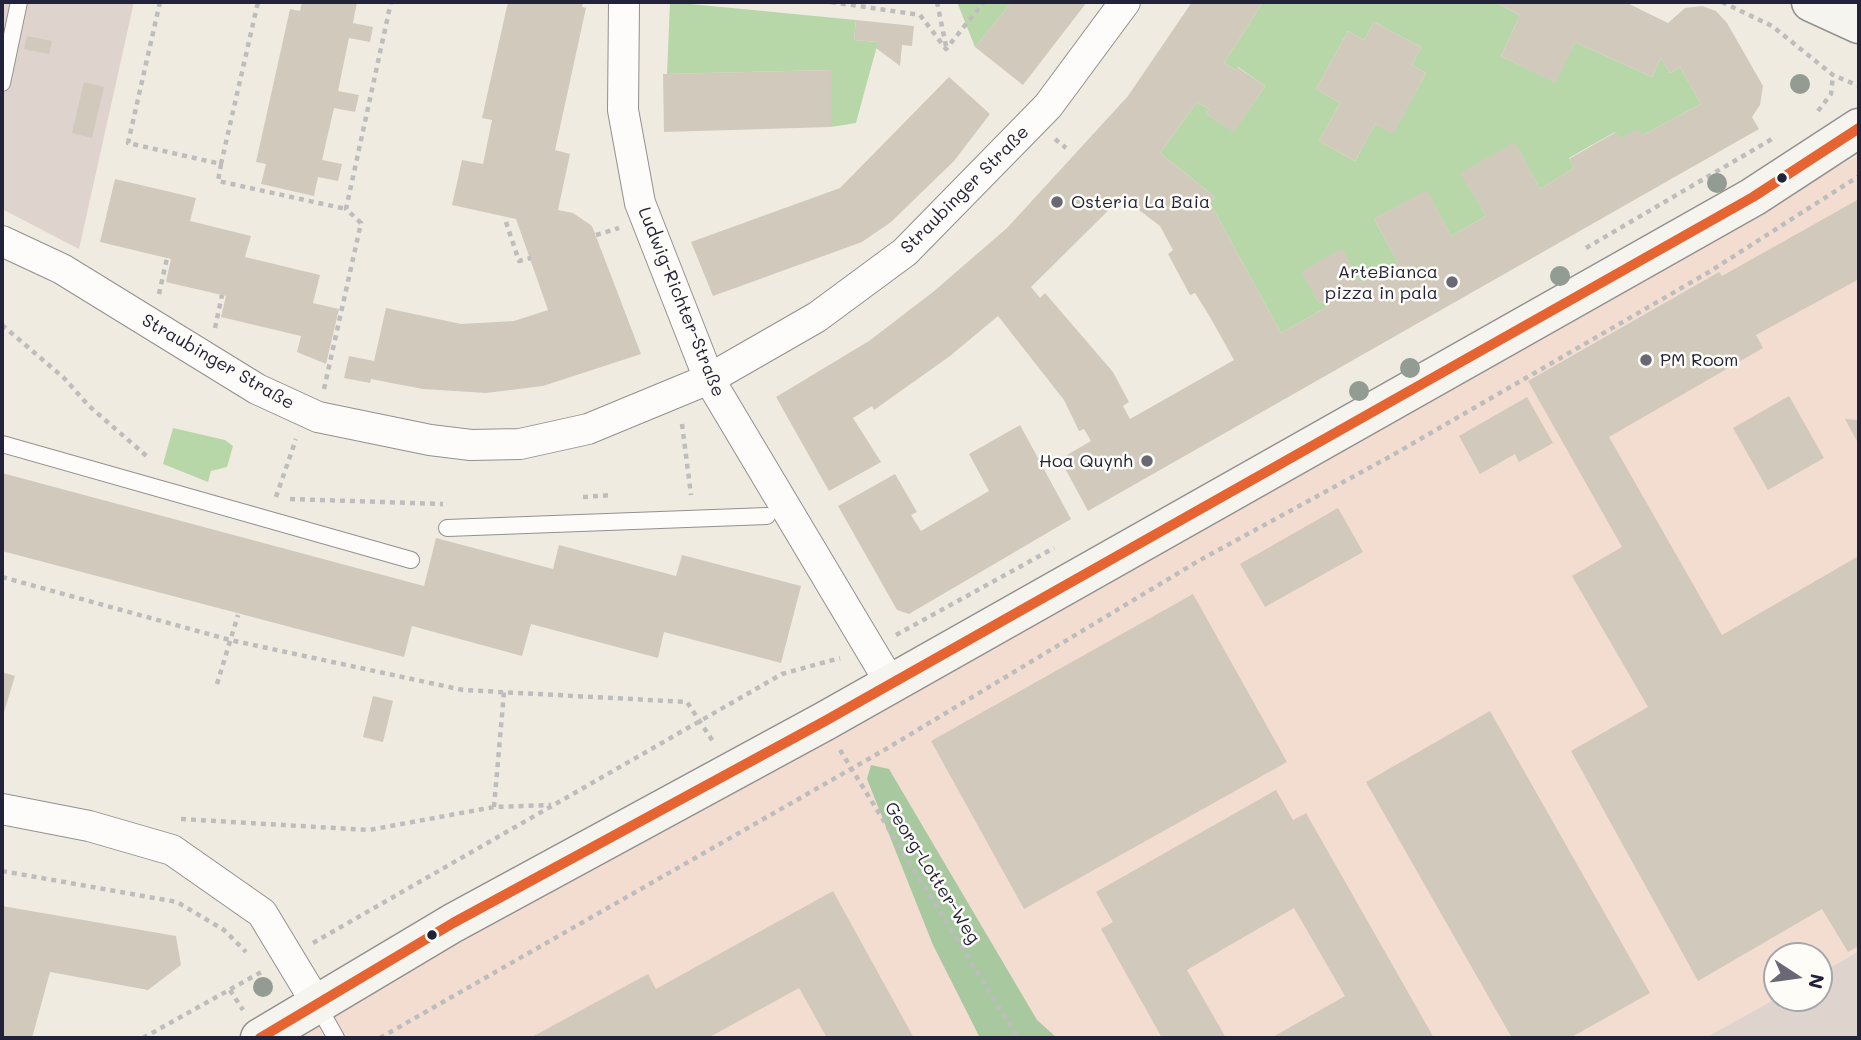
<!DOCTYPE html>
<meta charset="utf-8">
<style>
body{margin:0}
#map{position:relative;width:1861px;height:1040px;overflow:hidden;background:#f0ebe0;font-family:Mali,sans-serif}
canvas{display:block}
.frame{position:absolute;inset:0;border:4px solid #22223b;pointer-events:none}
.north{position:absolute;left:1763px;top:942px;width:70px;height:70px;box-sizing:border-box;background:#fdfcf7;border:2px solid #a5a5ac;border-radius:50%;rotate:103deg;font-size:19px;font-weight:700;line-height:28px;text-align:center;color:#22223b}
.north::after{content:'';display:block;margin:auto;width:24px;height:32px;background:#6a6875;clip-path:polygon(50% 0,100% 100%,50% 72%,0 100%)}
</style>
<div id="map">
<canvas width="1861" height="1040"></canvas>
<div class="frame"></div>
<div class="north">N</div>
</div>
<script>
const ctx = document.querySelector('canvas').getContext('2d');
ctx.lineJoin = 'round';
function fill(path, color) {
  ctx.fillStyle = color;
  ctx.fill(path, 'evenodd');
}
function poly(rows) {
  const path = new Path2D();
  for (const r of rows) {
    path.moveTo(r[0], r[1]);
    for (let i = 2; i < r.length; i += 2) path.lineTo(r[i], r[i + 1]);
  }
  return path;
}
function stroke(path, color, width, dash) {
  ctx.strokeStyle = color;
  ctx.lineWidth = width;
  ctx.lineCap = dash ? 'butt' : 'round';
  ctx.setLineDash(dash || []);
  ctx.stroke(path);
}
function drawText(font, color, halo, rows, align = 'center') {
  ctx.font = font + ' Mali,sans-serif';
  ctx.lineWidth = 5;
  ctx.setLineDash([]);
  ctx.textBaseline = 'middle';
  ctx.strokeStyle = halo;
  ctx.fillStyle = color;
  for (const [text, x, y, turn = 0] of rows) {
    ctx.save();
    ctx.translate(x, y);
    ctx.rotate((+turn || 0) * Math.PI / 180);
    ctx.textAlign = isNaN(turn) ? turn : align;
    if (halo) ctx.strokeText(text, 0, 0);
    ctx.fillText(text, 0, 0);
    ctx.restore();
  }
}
fill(poly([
 [1859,155,1859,951,1819,974,1819,956,1777,956,1777,998,1705,1038,261,1038,577,857]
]), '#f3ddd1');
fill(poly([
 [2,2,134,2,79,249,2,209],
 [1859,951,1859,1038,1705,1038,1777,998,1819,998,1819,974]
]), '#dfd3cd');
fill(poly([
 [670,2,856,20,854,40,878,42,856,123,831,127,830,70,667,74],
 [957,2,1012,2,975,47],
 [1263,2,1494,2,1520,15,1501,56,1555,82,1575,42,1652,77,1661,58,1670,73,1680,67,1701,104,1643,135,1619,138,1615,132,1569,158,1574,168,1540,189,1515,143,1461,173,1486,216,1451,236,1427,191,1374,219,1398,263,1360,283,1342,249,1302,272,1319,303,1323,301,1327,307,1281,333,1210,203,1215,197,1160,153,1197,102,1209,109,1206,114,1234,131,1265,86,1238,67,1235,70,1224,63],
 [1374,22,1421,47,1412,65,1426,73,1393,133,1375,124,1355,161,1319,141,1340,103,1316,89,1348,31,1364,40],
 [173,428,225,440,233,446,227,467,211,471,208,482,163,464]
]), '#b7d7a9');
fill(poly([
 [871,765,889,769,1037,1020,1057,1038,980,1038,933,945,867,779]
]), '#a8c8a0');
fill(poly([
 [302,2,357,2,353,23,373,27,370,42,349,38,338,91,359,95,355,112,334,108,322,160,342,164,338,181,318,177,314,196,261,184,266,164,256,162,290,9,300,11],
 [508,2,583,2,582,7,586,8,555,150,570,154,558,210,573,213,592,226,641,354,543,386,486,393,423,389,371,379,370,383,344,378,349,356,374,361,386,308,461,324,514,321,548,310,516,219,452,205,462,160,483,164,492,120,482,118],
 [1012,2,1087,2,1023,85,975,47],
 [1192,2,1263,2,1224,63,1235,70,1237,67,1265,86,1234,132,1206,114,1209,109,1197,102,1160,153,1215,197,1210,203,1281,333,1327,307,1323,301,1319,303,1301,272,1342,248,1360,283,1398,263,1374,219,1427,190,1451,236,1486,216,1460,173,1515,142,1540,189,1574,168,1569,159,1616,132,1619,138,1638,129,1643,135,1701,104,1680,67,1670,73,1661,58,1652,77,1575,42,1556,83,1501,56,1520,15,1494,2,1625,2,1668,23,1685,8,1702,6,1716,11,1727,23,1763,86,1760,105,1752,117,1759,129,1088,511,1060,459,1091,441,1084,429,1079,431,1064,400,998,316,950,356,874,410,872,406,853,418,881,462,829,491,776,397,869,341,933,292,1007,228,1128,96],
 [1122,197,1160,226,1173,250,1168,254,1190,295,1195,293,1210,317,1234,360,1130,419,1123,406,1129,402,1113,372,1045,293,1040,298,1031,287],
 [856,20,914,26,912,46,902,45,900,66,876,48,878,42,854,40],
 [1374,22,1421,47,1412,65,1426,73,1393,134,1375,124,1355,161,1319,141,1340,103,1316,89,1348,31,1364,40],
 [27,36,52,41,49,54,24,49],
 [831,70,831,127,664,132,663,74],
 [949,77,990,114,954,161,891,222,862,242,713,296,691,242,840,188],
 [84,82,104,87,92,138,72,133],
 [115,179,196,198,190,221,251,236,245,257,320,275,313,303,339,309,326,364,297,352,301,336,221,317,226,296,166,282,171,259,100,242],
 [1859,199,1859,279,1756,335,1763,348,1609,437,1722,635,1857,557,1859,561,1859,946,1848,952,1822,909,1698,981,1571,751,1648,707,1572,576,1622,547,1528,381,1719,272,1722,276],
 [1789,396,1824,458,1768,490,1733,428],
 [1527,397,1553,443,1519,462,1515,454,1480,474,1459,436],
 [1845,419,1859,420,1859,445],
 [1020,425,1071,519,909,614,897,610,838,506,895,474,917,512,911,515,921,531,989,491,969,454],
 [2,473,424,586,436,538,553,569,559,545,676,576,682,555,801,586,781,663,664,632,658,658,531,624,522,656,412,626,404,657,2,551],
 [1338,508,1363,552,1265,607,1240,564],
 [1193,594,1287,762,1024,909,931,741],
 [2,672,15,676,2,719],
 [373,696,393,701,383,742,363,737],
 [1490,711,1650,993,1570,1038,1512,1038,1366,782],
 [1276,790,1293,820,1306,813,1434,1038,1271,1038,1345,996,1294,908,1187,970,1226,1038,1162,1038,1101,929,1113,922,1096,892],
 [833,891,914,1038,827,1038,799,988,708,1038,530,1038,648,974,656,989],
 [2,906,176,936,181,965,148,990,50,972,32,1038,2,1038]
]), '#d1c9bc');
const service = poly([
 [2,83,19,2],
 [2,444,411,560],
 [447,528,767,516],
 [317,1004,336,1038]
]);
const minor = poly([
 [624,2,623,110,640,203,709,379,891,684],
 [2,241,62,269,257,389,318,417,430,440,471,445,520,444,588,429,709,379,817,317,905,252,1048,106,1125,2],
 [2,809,89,826,172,850,262,913,317,1004]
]);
const secondary = poly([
 [1811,2,1859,24],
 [260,1038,453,923,825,721,1753,197,1859,128]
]);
stroke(service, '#93908f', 18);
stroke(minor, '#93908f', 32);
stroke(secondary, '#93908f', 41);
stroke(poly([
 [160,2,128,143,221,164,218,181,346,209],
 [831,2,920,15,946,49,984,2],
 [937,2,946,46],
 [1722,2,1772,26,1833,75,1859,86],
 [1818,111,1831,94,1833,75],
 [1055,139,1066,148],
 [221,164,258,2],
 [506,222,519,261,531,258],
 [596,235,619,228],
 [1586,248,1772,139],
 [159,294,167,258],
 [2,325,64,378,89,406,150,459],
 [215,328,222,295],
 [324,389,361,223,346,209,391,2],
 [682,424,691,495],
 [276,497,296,439],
 [583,497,613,495],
 [290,499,443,504],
 [2,577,230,640,463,690,687,702,714,743],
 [896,635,1054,548],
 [217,684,238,615],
 [840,750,1018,1038],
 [494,807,504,692],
 [181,819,369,830,494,807,551,805],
 [2,871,177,902,224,930,246,952],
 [313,943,782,674,840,658],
 [230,990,243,1010],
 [143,1038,263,971],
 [380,1038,886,749,1200,560,1391,456,1709,272,1859,176]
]), '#bebdbe', 4.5, [5, 5]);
stroke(service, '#fdfcfa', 16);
stroke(minor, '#fdfcfa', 30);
stroke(secondary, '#f6f4ef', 38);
stroke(poly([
 [260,1038,453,923,825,721,1753,197,1859,128]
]), '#e66432', 10);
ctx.fillStyle = '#929c92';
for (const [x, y] of [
 [1800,84],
 [1717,183],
 [1560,276],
 [1410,368],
 [1359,391],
 [263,987]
]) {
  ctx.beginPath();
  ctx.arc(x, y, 10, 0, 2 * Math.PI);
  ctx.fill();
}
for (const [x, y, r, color] of [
 [1782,178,6,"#22223b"],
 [1057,202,7,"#6a6875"],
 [1452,282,7,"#6a6875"],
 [1646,360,7,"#6a6875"],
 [1147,461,7,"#6a6875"],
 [432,935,6,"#22223b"]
]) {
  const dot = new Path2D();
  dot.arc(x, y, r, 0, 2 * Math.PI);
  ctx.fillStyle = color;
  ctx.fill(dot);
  stroke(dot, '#fdfcf7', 2.5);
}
drawText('18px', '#22223b', '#fdfcf7', [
 ["Straubinger Straße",965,190,-45],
 ["Ludwig-Richter-Straße",681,302,68],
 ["Straubinger Straße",218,362,30],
 ["Georg-Lotter-Weg",932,873,58]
]);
drawText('18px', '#22223b', '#fdfcf7', [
 ["Osteria La Baia",1071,202],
 ["ArteBianca",1438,272,"right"],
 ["pizza in pala",1438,293,"right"],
 ["PM Room",1660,360],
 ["Hoa Quynh",1133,461,"right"]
], 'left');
</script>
